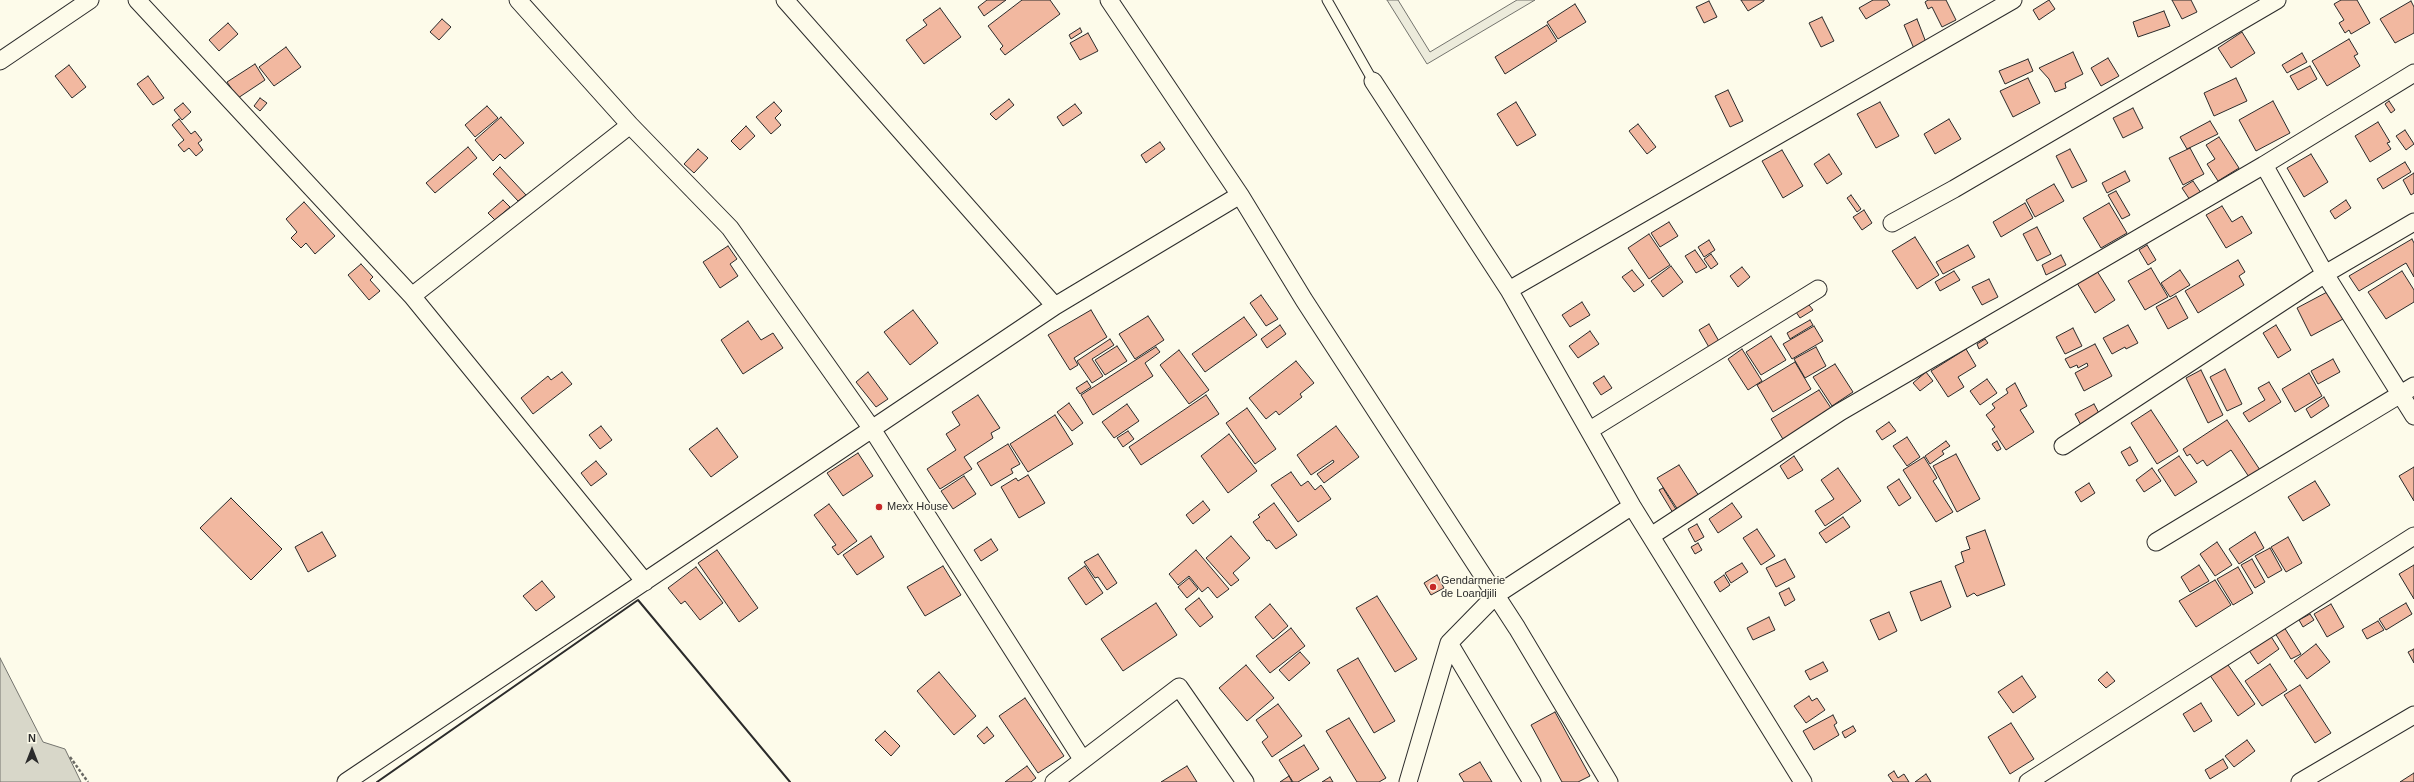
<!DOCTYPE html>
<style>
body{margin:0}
#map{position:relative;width:2414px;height:782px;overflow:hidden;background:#fdfbea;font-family:Arial,sans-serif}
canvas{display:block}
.north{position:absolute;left:12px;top:730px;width:40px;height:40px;-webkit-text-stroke:3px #fdfbea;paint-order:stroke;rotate:0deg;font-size:11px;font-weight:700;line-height:16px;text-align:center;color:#2b2b2b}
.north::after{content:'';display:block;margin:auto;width:14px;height:18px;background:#2b2b2b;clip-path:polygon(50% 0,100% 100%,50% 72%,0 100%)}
</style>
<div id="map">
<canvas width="2414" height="782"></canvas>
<div class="north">N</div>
</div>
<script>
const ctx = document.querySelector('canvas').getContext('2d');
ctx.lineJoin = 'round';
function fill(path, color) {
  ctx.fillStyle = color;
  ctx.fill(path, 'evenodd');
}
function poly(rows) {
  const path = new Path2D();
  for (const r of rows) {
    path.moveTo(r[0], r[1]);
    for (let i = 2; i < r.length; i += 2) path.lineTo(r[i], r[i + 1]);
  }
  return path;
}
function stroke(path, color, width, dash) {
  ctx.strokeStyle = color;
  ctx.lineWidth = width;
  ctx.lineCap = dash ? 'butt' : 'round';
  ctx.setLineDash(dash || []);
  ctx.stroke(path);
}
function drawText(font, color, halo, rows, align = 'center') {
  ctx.font = font + ' Arial,sans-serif';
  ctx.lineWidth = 3;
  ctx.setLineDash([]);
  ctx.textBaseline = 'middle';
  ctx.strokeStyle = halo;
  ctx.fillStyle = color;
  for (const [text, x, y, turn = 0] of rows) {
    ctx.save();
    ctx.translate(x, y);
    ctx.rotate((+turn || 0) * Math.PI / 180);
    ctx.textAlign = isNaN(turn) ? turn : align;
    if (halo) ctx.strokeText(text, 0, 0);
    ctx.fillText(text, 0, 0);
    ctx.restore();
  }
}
const green = poly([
 [1387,0,1398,0,1430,52,1517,0,1535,0,1427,64,1387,0]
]);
fill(green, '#ecebdb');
stroke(green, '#74746e', 1);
const water = poly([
 [0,658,43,742,65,749,81,782,0,782,0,658]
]);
fill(water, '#d8d7c9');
stroke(water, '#74746e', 1);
const building = poly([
 [987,0,1006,0,984,16,978,7,987,0],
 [1022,0,1050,0,1060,14,1005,55,1000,49,1003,46,988,26,1022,0],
 [1741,0,1764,0,1764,1,1748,11,1741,0],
 [1873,0,1887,0,1890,5,1866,19,1859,8,1873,0],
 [1928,0,1946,0,1956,20,1942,27,1932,7,1928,9,1925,2,1928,0],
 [2049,0,2055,9,2039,20,2033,10,2049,0],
 [2172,0,2191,0,2197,12,2182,19,2172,0],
 [2341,0,2357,0,2370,23,2351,34,2349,30,2345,33,2339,23,2344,20,2334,4,2341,0],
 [1709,1,1717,17,1704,23,1696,7,1709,1],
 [2411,1,2414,7,2414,33,2395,43,2380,19,2411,1],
 [1575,4,1586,22,1558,39,1547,22,1575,4],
 [940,8,961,37,924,64,906,40,927,25,923,20,940,8],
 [2164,11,2170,26,2138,37,2133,22,2164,11],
 [1822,17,1834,41,1821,47,1809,23,1822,17],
 [442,19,451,27,439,40,430,32,442,19],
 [1917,19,1927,45,1915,51,1904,25,1917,19],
 [228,23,238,34,219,51,209,40,228,23],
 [1547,25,1557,41,1505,74,1495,57,1547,25],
 [1080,28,1082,32,1071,39,1069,35,1080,28],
 [2242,32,2255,53,2231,68,2218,48,2242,32],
 [1088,33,1098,51,1080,60,1070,43,1088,33],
 [2349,39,2358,54,2354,56,2360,66,2327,86,2312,61,2349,39],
 [286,47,301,67,274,86,259,67,286,47],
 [2073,52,2083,74,2065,83,2066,88,2055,92,2049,79,2039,68,2073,52],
 [2302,53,2307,62,2287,73,2282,65,2302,53],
 [2108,58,2119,76,2101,86,2091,68,2108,58],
 [2028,59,2033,71,2005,84,1999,71,2028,59],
 [255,64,265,80,238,98,227,82,255,64],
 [69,65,86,87,72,98,55,76,69,65],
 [2310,66,2317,79,2298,90,2290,76,2310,66],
 [148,76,164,98,153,105,137,84,148,76],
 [2028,78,2040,103,2013,117,2000,91,2028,78],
 [2236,78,2247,101,2214,116,2204,93,2236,78],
 [1728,90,1743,121,1730,127,1715,96,1728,90],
 [260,98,267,103,260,111,254,106,260,98],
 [1009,99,1014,105,996,120,990,114,1009,99],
 [2273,101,2290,133,2256,151,2239,120,2273,101],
 [2389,101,2395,110,2391,113,2385,104,2389,101],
 [774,102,782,111,775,118,781,125,771,134,756,117,774,102],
 [1516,102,1536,135,1517,146,1497,114,1516,102],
 [1880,102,1899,136,1876,148,1857,114,1880,102],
 [183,103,191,112,182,120,174,110,183,103],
 [1075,104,1082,113,1063,126,1057,117,1075,104],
 [487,106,498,118,475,137,465,125,487,106],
 [2133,108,2143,128,2123,138,2113,118,2133,108],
 [501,117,524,143,505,159,500,154,493,161,475,140,501,117],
 [179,119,191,134,195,131,202,140,198,143,203,150,196,156,189,148,184,152,178,145,184,140,172,125,179,119],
 [1949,119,1961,139,1935,154,1924,134,1949,119],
 [2210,121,2218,134,2187,149,2180,137,2210,121],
 [2378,122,2390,142,2387,143,2391,149,2370,162,2355,136,2378,122],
 [1638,124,1656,147,1647,154,1629,131,1638,124],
 [746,126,755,136,740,150,731,141,746,126],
 [2405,130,2414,144,2406,150,2396,136,2405,130],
 [2219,137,2239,168,2218,181,2207,164,2215,159,2206,145,2219,137],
 [1160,142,1165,149,1146,163,1141,155,1160,142],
 [468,147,477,158,435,193,426,183,468,147],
 [2190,148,2204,174,2183,185,2169,158,2190,148],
 [698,149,708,158,694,173,684,164,698,149],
 [2070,149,2087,181,2072,188,2056,156,2070,149],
 [1782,150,1803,186,1783,198,1762,161,1782,150],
 [1829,154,1842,174,1827,184,1814,164,1829,154],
 [2311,154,2328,182,2304,197,2287,168,2311,154],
 [2405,162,2411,172,2383,189,2377,179,2405,162],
 [500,167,526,195,518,201,493,174,500,167],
 [2125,171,2130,181,2107,193,2102,183,2125,171],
 [2414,173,2414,193,2411,195,2403,180,2414,173],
 [2193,181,2201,193,2190,200,2182,188,2193,181],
 [2054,184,2064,201,2035,217,2026,200,2054,184],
 [2116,191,2130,215,2122,219,2108,195,2116,191],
 [1851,195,1861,209,1857,212,1847,198,1851,195],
 [503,200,510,207,495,220,488,213,503,200],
 [2346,200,2351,208,2335,219,2330,211,2346,200],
 [304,202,335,236,315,254,306,243,301,248,291,238,297,232,286,219,304,202],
 [2025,203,2033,218,2001,237,1993,222,2025,203],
 [2109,203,2127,233,2101,248,2083,218,2109,203],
 [2222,206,2232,222,2242,216,2252,233,2226,248,2206,215,2222,206],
 [1864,210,1872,223,1862,230,1853,217,1864,210],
 [1669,222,1678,236,1660,247,1651,233,1669,222],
 [2037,227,2051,254,2037,261,2023,234,2037,227],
 [1649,234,1670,265,1649,279,1628,248,1649,234],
 [1915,237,1939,275,1917,289,1892,251,1915,237],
 [2412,239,2414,243,2414,277,2406,263,2359,291,2349,276,2412,239],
 [1709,240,1715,250,1704,257,1698,247,1709,240],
 [1968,245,1975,257,1943,274,1936,262,1968,245],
 [2147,245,2156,260,2148,265,2139,250,2147,245],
 [728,246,737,259,730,264,738,276,720,288,703,262,728,246],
 [1695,250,1707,267,1696,273,1685,256,1695,250],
 [1711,254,1718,264,1711,269,1704,259,1711,254],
 [2061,255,2066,265,2046,275,2042,265,2061,255],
 [2238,260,2245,272,2239,276,2244,285,2198,313,2185,291,2238,260],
 [361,264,373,277,370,280,380,291,369,300,348,275,361,264],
 [1671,266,1683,282,1663,297,1651,281,1671,266],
 [1742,267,1750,277,1738,287,1730,276,1742,267],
 [2151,268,2168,297,2145,310,2128,281,2151,268],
 [1632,270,1644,285,1634,292,1622,277,1632,270],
 [2180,270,2190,285,2170,297,2161,283,2180,270],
 [1954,271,1960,280,1940,291,1935,282,1954,271],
 [2097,271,2115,300,2095,313,2077,283,2097,271],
 [2402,271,2414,290,2414,302,2386,319,2368,292,2402,271],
 [1989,279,1998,297,1982,305,1972,287,1989,279],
 [2329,291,2343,319,2311,336,2297,308,2329,291],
 [1261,295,1278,319,1266,326,1250,303,1261,295],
 [2176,296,2188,318,2168,329,2156,307,2176,296],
 [1806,301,1813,310,1800,318,1794,309,1806,301],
 [1582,302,1590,315,1570,327,1562,315,1582,302],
 [913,310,938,343,910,365,884,332,913,310],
 [1091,310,1107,337,1074,358,1078,365,1070,370,1048,335,1091,310],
 [1148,316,1164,340,1135,359,1119,334,1148,316],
 [1244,317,1257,335,1205,372,1192,354,1244,317],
 [1810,320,1813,325,1790,339,1787,333,1810,320],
 [748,321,761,340,773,333,783,348,743,374,721,340,748,321],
 [1709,324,1720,343,1710,349,1699,330,1709,324],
 [1280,325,1286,334,1267,348,1261,339,1280,325],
 [2128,325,2138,343,2126,349,2125,347,2112,354,2103,338,2128,325],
 [2276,325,2291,350,2278,358,2263,333,2276,325],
 [1814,326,1823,341,1792,359,1783,344,1814,326],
 [2073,328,2082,346,2065,354,2056,337,2073,328],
 [1590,331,1599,344,1578,358,1569,346,1590,331],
 [1771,336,1786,360,1761,375,1746,352,1771,336],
 [1110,339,1114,345,1092,359,1103,376,1092,383,1077,361,1110,339],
 [1985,339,1988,343,1979,349,1977,344,1985,339],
 [2095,344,2112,376,2084,391,2075,373,2088,366,2087,363,2078,368,2077,365,2070,368,2065,359,2095,344],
 [1117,346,1127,361,1105,375,1095,360,1117,346],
 [1156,347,1160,352,1145,363,1153,376,1093,415,1081,395,1156,347],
 [1816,347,1826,366,1805,378,1794,359,1816,347],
 [1742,349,1762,381,1748,390,1728,359,1742,349],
 [1966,349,1976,366,1958,377,1964,387,1948,397,1931,371,1966,349],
 [1179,350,1209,390,1189,404,1160,365,1179,350],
 [2333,359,2340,372,2318,384,2311,371,2333,359],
 [1296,361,1314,383,1300,394,1302,397,1279,415,1276,411,1266,419,1249,398,1296,361],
 [1795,362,1811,389,1773,412,1757,385,1795,362],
 [1835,364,1853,392,1832,406,1813,377,1835,364],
 [2225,369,2242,404,2227,411,2210,377,2225,369],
 [2201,370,2223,415,2208,423,2186,378,2201,370],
 [562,372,572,384,533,414,521,398,548,376,551,380,562,372],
 [868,372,888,399,876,407,856,382,868,372],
 [1926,372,1933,381,1920,391,1913,383,1926,372],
 [2309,373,2322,396,2295,412,2282,389,2309,373],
 [1604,376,1612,388,1601,395,1593,383,1604,376],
 [1987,379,1997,393,1980,405,1970,391,1987,379],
 [1087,381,1091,387,1080,394,1076,388,1087,381],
 [2269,382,2281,402,2249,422,2243,413,2265,400,2258,388,2269,382],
 [2015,383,2027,406,2020,410,2034,432,2006,450,1992,429,1995,427,1986,415,1995,408,1992,404,2008,393,2006,389,2015,383],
 [1819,390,1833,411,1784,441,1771,419,1819,390],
 [978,395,1000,428,991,433,993,438,964,457,972,469,940,489,927,469,956,450,946,434,960,425,952,412,978,395],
 [1206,395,1219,414,1141,465,1129,447,1206,395],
 [2324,397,2329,406,2311,418,2306,409,2324,397],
 [1069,403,1083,423,1072,431,1057,412,1069,403],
 [1127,404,1139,421,1114,438,1102,422,1127,404],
 [2094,404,2101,417,2082,427,2075,414,2094,404],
 [1247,408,1276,449,1255,464,1226,423,1247,408],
 [2151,410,2178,451,2157,464,2131,423,2151,410],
 [1055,415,1073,444,1028,472,1010,444,1055,415],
 [2227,420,2260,470,2249,477,2231,450,2207,466,2203,460,2197,464,2190,454,2187,456,2183,449,2227,420],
 [1889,422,1896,431,1882,440,1876,431,1889,422],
 [601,426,612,440,600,449,589,435,601,426],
 [1336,426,1359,457,1324,483,1317,474,1334,462,1333,460,1311,475,1297,455,1336,426],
 [717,428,738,457,711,477,689,449,717,428],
 [1128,431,1134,439,1123,447,1117,438,1128,431],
 [1229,434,1257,471,1228,493,1201,456,1229,434],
 [1907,437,1920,457,1907,466,1893,446,1907,437],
 [1946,441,1950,446,1942,451,1944,454,1930,464,1925,456,1946,441],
 [1997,441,2001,449,1997,451,1992,444,1997,441],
 [1008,444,1020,464,1011,469,1013,473,991,486,977,463,1008,444],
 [2130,447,2138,461,2129,466,2121,452,2130,447],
 [858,453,873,476,843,496,827,473,858,453],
 [1956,454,1980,499,1957,512,1933,466,1956,454],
 [1794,456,1803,470,1788,479,1780,466,1794,456],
 [2179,456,2197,482,2175,496,2158,470,2179,456],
 [1924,457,1937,478,1933,481,1953,512,1936,522,1903,470,1924,457],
 [596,461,607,474,591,486,581,473,596,461],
 [1679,465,1699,496,1678,510,1657,478,1679,465],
 [2414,467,2414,501,2399,476,2414,467],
 [1838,468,1861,501,1825,526,1815,511,1834,499,1821,480,1838,468],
 [2152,468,2161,481,2144,492,2136,480,2152,468],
 [1291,472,1301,486,1308,481,1315,490,1321,485,1331,499,1298,522,1271,485,1291,472],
 [1028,475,1045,503,1019,518,1001,487,1016,478,1018,481,1028,475],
 [964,476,976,494,953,509,941,491,964,476],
 [1899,479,1911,498,1899,506,1887,487,1899,479],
 [2315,481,2330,505,2303,521,2288,497,2315,481],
 [2089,483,2095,493,2081,502,2075,492,2089,483],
 [1663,488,1677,511,1673,513,1659,490,1663,488],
 [231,498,282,549,251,580,200,528,231,498],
 [1203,501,1210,510,1193,524,1186,515,1203,501],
 [1274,503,1297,535,1276,549,1269,540,1267,541,1253,522,1260,517,1258,515,1274,503],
 [1732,503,1742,517,1718,533,1709,519,1732,503],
 [829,504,857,541,838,555,832,547,836,545,814,515,829,504],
 [1843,517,1850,527,1826,543,1819,533,1843,517],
 [1697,524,1704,537,1695,542,1688,529,1697,524],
 [1757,529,1775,556,1761,565,1743,538,1757,529],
 [1985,530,2005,585,1977,596,1974,593,1967,597,1955,566,1964,562,1961,552,1970,549,1966,537,1985,530],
 [322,532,336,556,308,572,295,547,322,532],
 [2255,532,2264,548,2239,564,2229,549,2255,532],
 [871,536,884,557,857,575,843,555,871,536],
 [1231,536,1250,558,1233,573,1239,580,1231,586,1206,558,1231,536],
 [2288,537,2302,563,2286,572,2271,547,2288,537],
 [991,539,998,550,981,561,974,550,991,539],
 [2217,542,2232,565,2215,576,2200,554,2217,542],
 [1698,543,1702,550,1695,554,1691,547,1698,543],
 [2270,548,2282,570,2268,578,2255,556,2270,548],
 [717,550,758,608,739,622,698,563,717,550],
 [1196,550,1229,589,1217,598,1208,587,1202,592,1189,576,1178,585,1169,574,1196,550],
 [1098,554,1117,583,1107,590,1098,577,1095,578,1084,562,1098,554],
 [1785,559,1795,577,1776,587,1766,568,1785,559],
 [2252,559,2265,582,2255,588,2241,565,2252,559],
 [1742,563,1748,572,1731,583,1725,573,1742,563],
 [2199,565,2209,581,2190,592,2181,577,2199,565],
 [2414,565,2414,599,2399,574,2414,565],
 [943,566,961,595,925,616,907,587,943,566],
 [1085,566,1103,593,1086,605,1068,578,1085,566],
 [696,567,723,603,700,620,685,601,681,604,668,588,696,567],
 [2238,567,2253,593,2233,605,2217,579,2238,567],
 [1437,575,1444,588,1431,595,1424,583,1437,575],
 [1724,575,1730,585,1720,592,1714,582,1724,575],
 [1189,578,1198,589,1187,598,1178,587,1189,578],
 [2215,580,2231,605,2196,627,2179,601,2215,580],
 [542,581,555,597,536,611,523,596,542,581],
 [1941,581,1951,607,1921,621,1910,592,1941,581],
 [1789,588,1795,600,1785,606,1779,593,1789,588],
 [1377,596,1417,659,1395,672,1356,608,1377,596],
 [1199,598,1213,617,1200,627,1185,609,1199,598],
 [1156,603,1177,635,1123,671,1101,639,1156,603],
 [2406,603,2412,614,2386,630,2379,619,2406,603],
 [1270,604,1288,626,1273,639,1255,617,1270,604],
 [2331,604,2344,627,2327,637,2314,614,2331,604],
 [1889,612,1897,631,1879,640,1870,620,1889,612],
 [2310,614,2314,620,2303,627,2299,620,2310,614],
 [1769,617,1775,630,1753,640,1747,628,1769,617],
 [2378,621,2384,630,2367,639,2362,630,2378,621],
 [2284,627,2301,654,2291,659,2275,633,2284,627],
 [1291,628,1305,646,1270,673,1256,656,1291,628],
 [2270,635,2279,649,2258,664,2248,649,2270,635],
 [2316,644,2330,662,2307,679,2294,661,2316,644],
 [2414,649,2414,663,2408,652,2414,649],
 [1300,652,1310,663,1289,681,1279,670,1300,652],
 [1358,658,1395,721,1374,733,1337,670,1358,658],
 [1823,662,1828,671,1810,680,1805,671,1823,662],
 [2226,662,2255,704,2238,716,2209,674,2226,662],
 [2270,664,2287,690,2262,706,2245,681,2270,664],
 [1246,665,1274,698,1247,721,1219,688,1246,665],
 [939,672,976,716,954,735,917,691,939,672],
 [2107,672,2115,681,2106,688,2098,680,2107,672],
 [2022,676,2036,697,2013,713,1998,692,2022,676],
 [2300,685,2331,733,2315,743,2284,695,2300,685],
 [1809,696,1812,701,1817,698,1825,710,1806,723,1794,706,1809,696],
 [1025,698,1064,756,1038,773,999,716,1025,698],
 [2201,703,2212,721,2194,732,2183,714,2201,703],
 [1278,704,1302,736,1272,757,1262,742,1268,737,1256,720,1278,704],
 [1555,712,1590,776,1578,782,1562,782,1531,725,1555,712],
 [1833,715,1837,723,1834,725,1839,735,1814,750,1803,731,1833,715],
 [1349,718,1386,778,1379,782,1357,782,1326,731,1349,718],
 [2011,723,2034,759,2010,774,1988,737,2011,723],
 [1853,726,1856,731,1845,738,1842,732,1853,726],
 [987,727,994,736,984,744,977,736,987,727],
 [885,731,900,746,891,756,875,740,885,731],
 [2247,740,2255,751,2234,767,2225,756,2247,740],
 [1304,745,1319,769,1298,782,1293,782,1279,760,1304,745],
 [2223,759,2228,768,2210,779,2205,770,2223,759],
 [1480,762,1492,782,1464,782,1459,774,1480,762],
 [1027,766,1036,778,1031,782,1005,782,1027,766],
 [1187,766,1197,782,1161,782,1187,766],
 [1894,771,1898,778,1904,774,1909,782,1893,782,1888,775,1894,771],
 [2414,773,2414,782,2400,782,2414,773],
 [1926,774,1931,782,1915,782,1926,774],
 [1289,776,1292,782,1280,782,1289,776],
 [1330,777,1333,782,1322,782,1330,777]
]);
fill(building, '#f2b8a0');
stroke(building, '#2b2b2b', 1);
const lane = poly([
 [1327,0,1373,81]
]);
const street = poly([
 [137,0,412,296,645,582],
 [518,0,630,125,730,228,872,429,1082,759],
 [785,0,1055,306],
 [1109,0,1240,195,1304,300,1517,628,1609,782],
 [0,61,90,0],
 [1373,81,1509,290,1632,506,1803,782],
 [2264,165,2325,274,2414,416],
 [1892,223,1954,189,2277,0],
 [1509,290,2013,0],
 [412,296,630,125],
 [1590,430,1818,289],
 [2063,446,2325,274,2414,222],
 [1651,536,1840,412,2264,165,2414,73],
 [2156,542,2414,386],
 [1449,643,1532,782],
 [346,782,1055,306,1240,195],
 [1054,782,1179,687,1245,782],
 [1408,782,1449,643,1496,595,1632,506],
 [2028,782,2414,536],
 [2300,782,2414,715]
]);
stroke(lane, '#2b2b2b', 11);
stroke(street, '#2b2b2b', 19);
stroke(poly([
 [70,757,88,782]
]), '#6a6964', 2.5, [3, 2]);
stroke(lane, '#fdfbea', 9);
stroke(street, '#fdfbea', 17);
stroke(poly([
 [377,782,638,600,790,782]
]), '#2b2b2b', 2);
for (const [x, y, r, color] of [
 [879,507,4,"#c62828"],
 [1433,587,4,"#c62828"]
]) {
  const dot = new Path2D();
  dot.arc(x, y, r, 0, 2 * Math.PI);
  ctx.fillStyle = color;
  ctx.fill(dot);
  stroke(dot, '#fdfbea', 1.5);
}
drawText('11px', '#2b2b2b', '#fdfbea', [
 ["Mexx House",887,507],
 ["Gendarmerie",1441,581],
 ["de Loandjili",1441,594]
], 'left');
</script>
